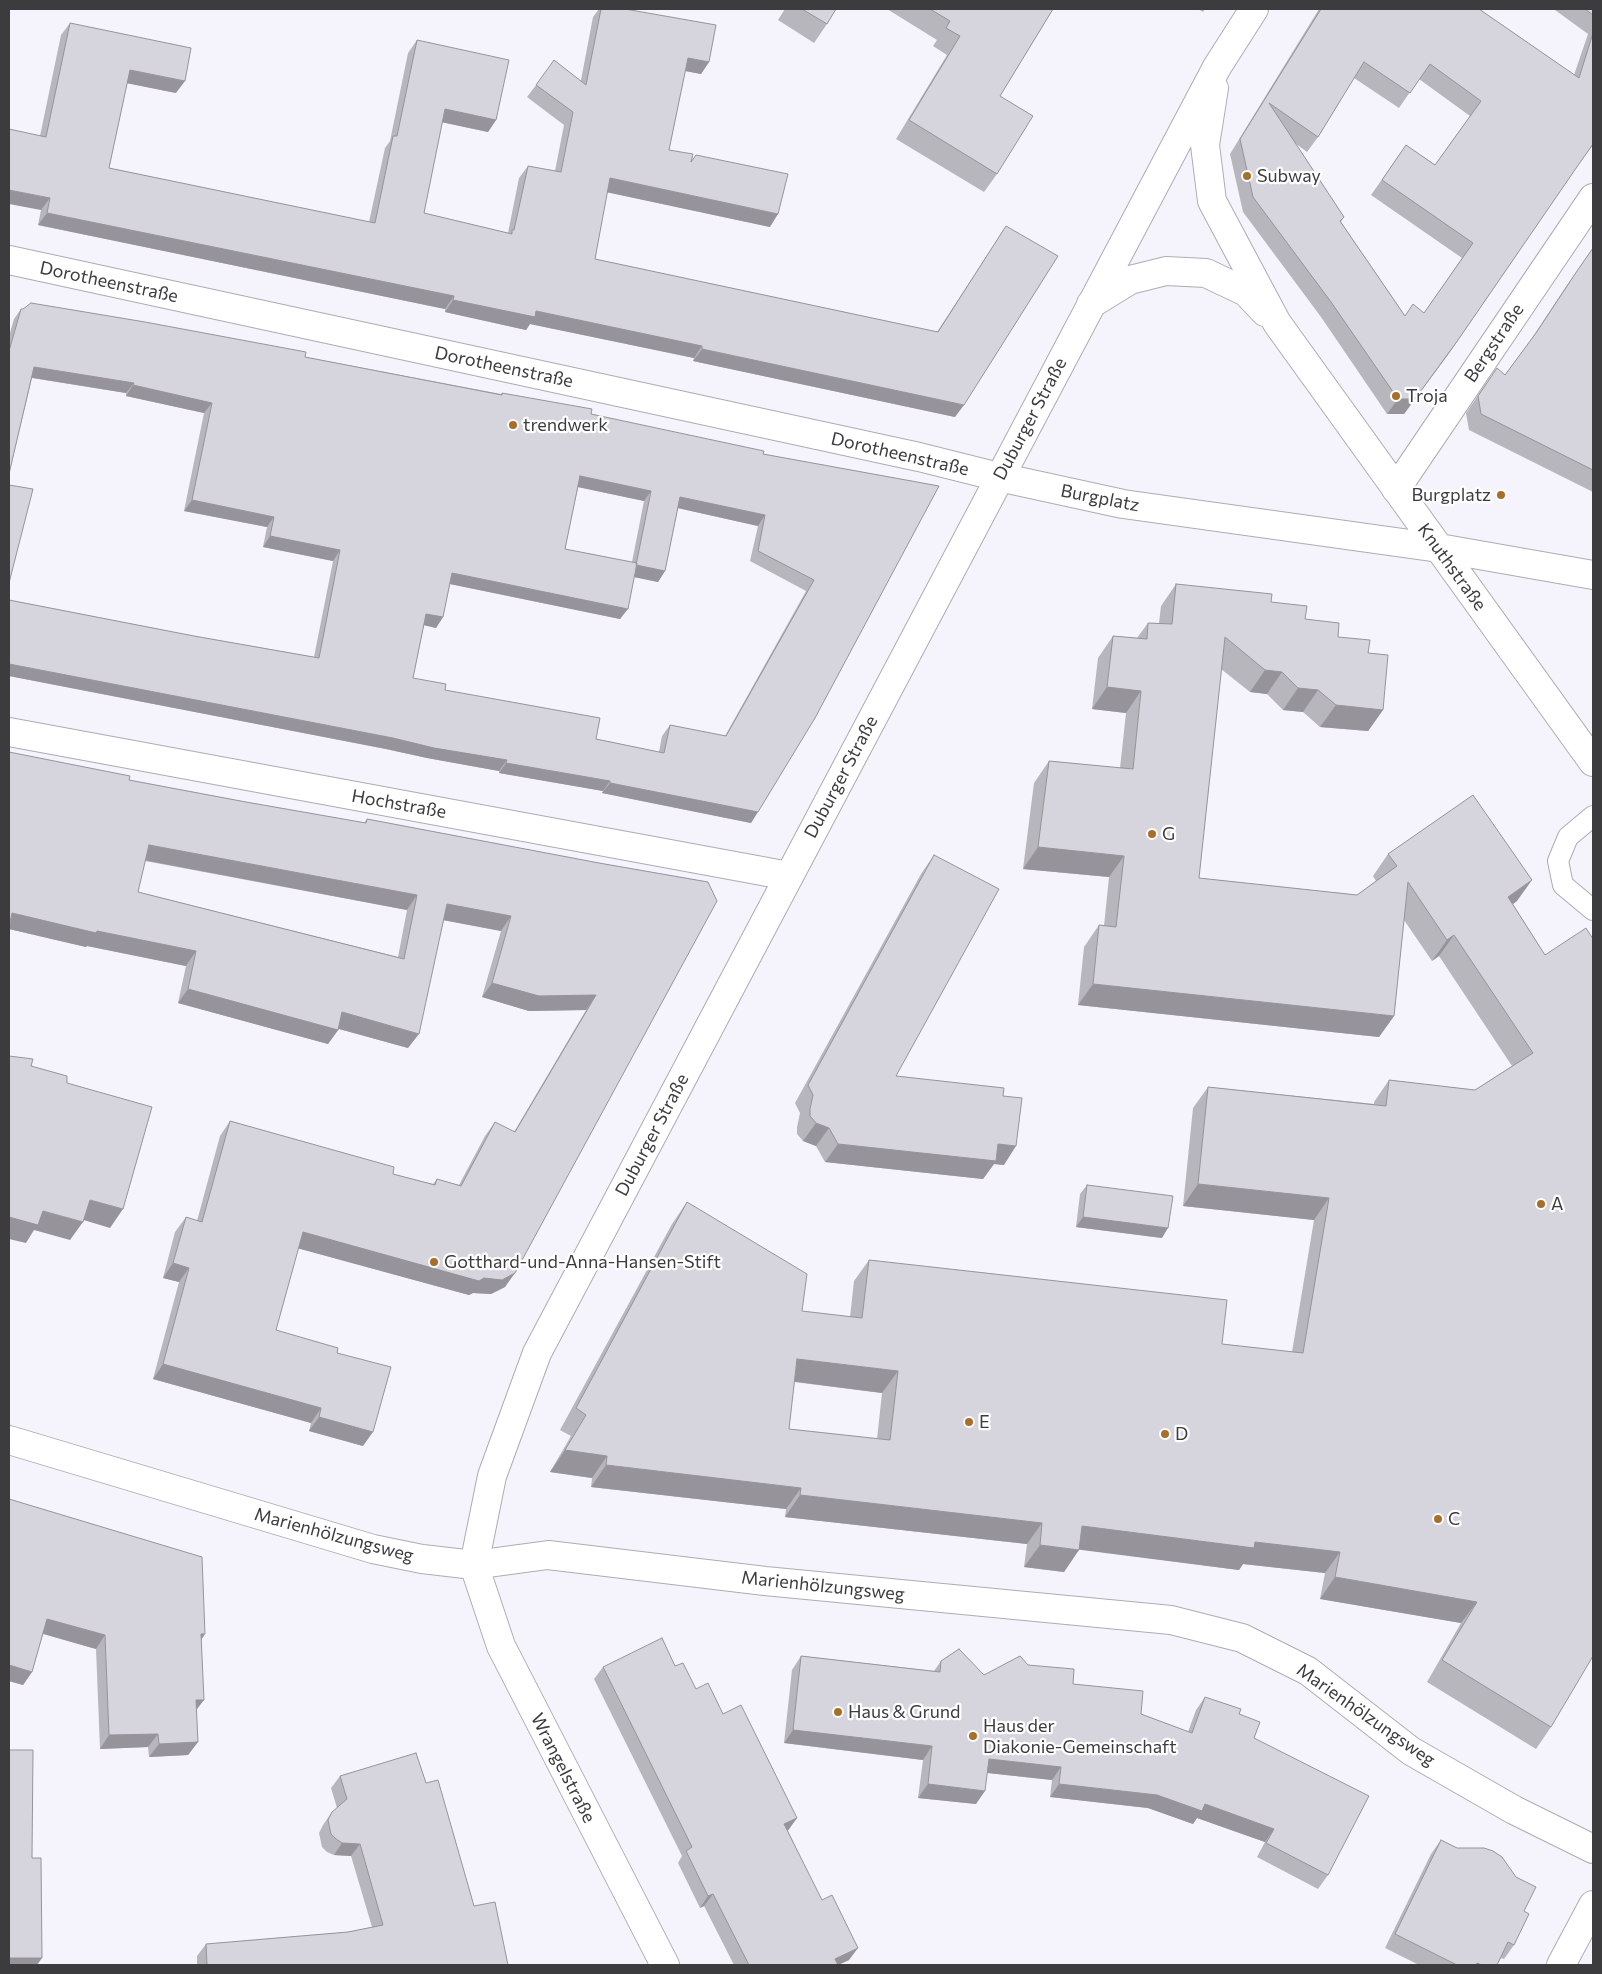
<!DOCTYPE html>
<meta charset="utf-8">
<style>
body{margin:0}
#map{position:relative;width:1602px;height:1974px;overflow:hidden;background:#f5f4fc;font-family:Commissioner,sans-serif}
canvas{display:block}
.frame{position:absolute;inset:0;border:10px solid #3c3b3e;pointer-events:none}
</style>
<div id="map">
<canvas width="1602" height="1974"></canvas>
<div class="frame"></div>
</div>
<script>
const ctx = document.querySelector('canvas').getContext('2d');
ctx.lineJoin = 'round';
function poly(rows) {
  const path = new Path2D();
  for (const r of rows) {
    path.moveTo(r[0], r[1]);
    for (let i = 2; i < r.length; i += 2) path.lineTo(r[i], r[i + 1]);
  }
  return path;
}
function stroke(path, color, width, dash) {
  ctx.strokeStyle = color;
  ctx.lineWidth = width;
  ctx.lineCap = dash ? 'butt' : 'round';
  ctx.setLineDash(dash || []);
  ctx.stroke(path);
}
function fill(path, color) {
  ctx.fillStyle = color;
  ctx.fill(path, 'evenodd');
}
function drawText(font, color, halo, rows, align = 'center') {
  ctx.font = font + ' Commissioner,sans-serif';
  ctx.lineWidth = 4.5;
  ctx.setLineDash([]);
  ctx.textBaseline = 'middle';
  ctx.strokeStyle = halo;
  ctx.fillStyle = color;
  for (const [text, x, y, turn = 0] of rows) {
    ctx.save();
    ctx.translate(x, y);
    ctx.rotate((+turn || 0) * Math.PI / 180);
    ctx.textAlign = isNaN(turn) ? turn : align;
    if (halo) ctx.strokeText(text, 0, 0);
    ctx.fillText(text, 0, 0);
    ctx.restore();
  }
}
const lane = poly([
 [1593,816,1568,837,1558,861,1563,885,1593,910]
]);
const street = poly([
 [9,260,919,457,999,477],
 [1396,489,1593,198],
 [9,732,789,876],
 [665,1965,501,1646,474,1565,548,1555,765,1581,1171,1620,1242,1638,1308,1671,1411,1751,1514,1810,1593,1849],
 [1561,1965,1593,1905]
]);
const secondary = poly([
 [1214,88,1205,145,1212,201,1277,323,1593,762],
 [1091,304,1130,280,1166,271,1206,273,1246,292,1265,312],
 [999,477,1123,504,1439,548,1593,575],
 [9,1440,373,1549,422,1559,474,1565,492,1476,537,1353,1217,67,1254,9]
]);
stroke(lane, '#aeacb3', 22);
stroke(street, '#aeacb3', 30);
stroke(secondary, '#aeacb3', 30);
stroke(lane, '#fff', 20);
stroke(street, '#fff', 28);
stroke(secondary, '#fff', 28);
fill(poly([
 [599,9,625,9,709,62,701,74,685,71,669,150,692,161,696,155,770,227,607,192,595,259,937,332,1006,226,955,417,693,361,694,358,530,324,526,330,445,312,445,309,38,225,41,210,40,136,61,35,70,23,176,93,127,83,109,168,369,222,385,148,390,141,408,53,417,40,496,120,488,132,442,122,424,213,508,233,519,178,528,166,555,171,564,125,527,97,536,85,581,80,593,17],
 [785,9,836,9,827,24,814,43,778,20],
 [887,9,1053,9,1000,96,997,174,984,192,896,139,947,55,933,46,937,40],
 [1198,9,1205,9,1203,12],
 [1319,9,1479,9,1574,75,1588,34,1555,10,1555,9,1593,9,1593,145,1573,172,1448,355,1404,414,1387,414,1321,317,1243,212,1230,154],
 [1354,78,1399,108,1419,79,1470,116,1435,165,1406,145,1371,195,1462,258,1424,313,1405,316,1341,222,1344,217,1295,143,1307,152,1318,137],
 [1593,248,1593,492,1469,430,1466,413,1485,385,1505,375,1530,341,1565,288],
 [21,309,305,357,501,394,502,393,763,454,939,486,751,823,602,793,603,791,499,773,499,771,427,758,386,749,9,676,9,600,194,636,314,657,333,561,263,547,267,527,184,511,204,413,126,396,126,393,32,378,9,474,9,336,14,319],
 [578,487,644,501,632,562,565,549],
 [678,508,758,526,750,561,806,591,725,736,670,725,662,736,659,752,596,739,445,690,413,678,424,625,436,628,443,617,450,584,620,619,634,577,658,582,665,571],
 [1176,584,1271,602,1305,619,1368,653,1383,710,1368,731,1320,727,1303,712,1283,710,1267,694,1250,692,1221,669,1199,878,1357,895,1376,881,1373,876,1388,854,1517,901,1513,904,1545,955,1551,1727,1536,1749,1427,1682,1461,1623,1320,1599,1325,1573,1243,1564,1239,1570,1079,1549,1064,1572,1024,1567,1027,1544,785,1517,786,1509,591,1487,592,1478,550,1472,571,1436,560,1430,672,1224,687,1202,802,1311,850,1317,854,1281,869,1260,1222,1344,1292,1352,1314,1220,1183,1206,1193,1108,1208,1087,1374,1104,1374,1102,1389,1080,1475,1090,1512,1066,1439,956,1432,961,1404,920,1394,1016,1379,1037,1078,1005,1084,947,1099,925,1104,926,1109,877,1023,869,1034,783,1049,761,1120,768,1126,713,1092,709,1098,658,1113,636,1137,638,1148,623,1159,623,1161,606],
 [794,1382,882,1393,877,1439,789,1429],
 [129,780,246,802,364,823,367,819,599,863,708,882,505,1287,491,1294,473,1293,469,1295,298,1248,276,1330,337,1353,363,1446,309,1431,311,1423,153,1379,179,1282,163,1278,175,1232,186,1217,197,1221,220,1136,230,1121,393,1174,433,1184,437,1179,459,1185,485,1136,495,1122,514,1132,586,1010,529,1011,482,997,501,931,444,920,408,1048,339,1029,328,1044,178,1003,186,966,87,946,86,947,9,929],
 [145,861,407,910,398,957,138,892],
 [934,855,896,1076,1003,1096,1004,1165,994,1164,983,1179,825,1162,816,1146,803,1141,797,1134,797,1127,800,1113,795,1103,921,874],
 [1087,1185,1162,1238,1076,1227,1080,1194],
 [9,1499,201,1640,196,1710,198,1742,188,1755,149,1757,148,1747,100,1749,96,1649,43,1634,32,1672,23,1685,9,1681],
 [801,1656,934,1671,941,1661,984,1675,1028,1665,1141,1714,1188,1732,1196,1710,1205,1697,1239,1714,1254,1738,1328,1875,1318,1889,1257,1857,1265,1842,1197,1818,1193,1824,1148,1808,1050,1797,1052,1780,987,1773,976,1804,918,1798,923,1760,784,1743,792,1670],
 [675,1666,696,1689,723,1714,797,1818,788,1831,849,1960,838,1965,734,1965,704,1906,700,1908,678,1863,682,1856,594,1679,603,1667],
 [340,1776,426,1783,474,1906,508,1965,197,1965,197,1956,206,1944,348,1932,372,1927,351,1856,334,1855,327,1852,322,1847,319,1833,323,1825,332,1812,337,1808,331,1788],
 [1441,1840,1516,1877,1524,1911,1514,1945,1504,1959,1501,1958,1497,1965,1419,1965,1385,1948,1431,1854]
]), '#b8b6bd');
fill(poly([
 [688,58,709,62,701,74,680,70],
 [130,70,185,81,176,93,121,82],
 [445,109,496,120,488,132,436,121],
 [610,178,778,214,770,227,601,191],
 [9,190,50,198,41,210,9,204],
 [47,213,454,296,445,309,38,225],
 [453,300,536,311,702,346,694,358,530,324,526,330,445,312],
 [1458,340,1404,414,1387,414,1398,399],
 [702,349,964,405,955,417,693,361],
 [34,367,134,383,126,393,27,377],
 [133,385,212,403,204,413,126,396],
 [580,476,651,491,644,501,573,486],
 [680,497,765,515,758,526,673,507],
 [192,500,274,517,267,527,184,511],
 [270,536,340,550,333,561,263,547],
 [636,565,665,571,658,582,629,576],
 [452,573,628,609,620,619,445,583],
 [426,614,443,617,436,628,419,624],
 [9,664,507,760,499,771,427,758,386,749,9,676],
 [1265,670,1282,672,1267,694,1250,692],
 [1107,687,1141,691,1126,713,1092,709],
 [1298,688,1318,690,1303,712,1283,710],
 [1336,705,1383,710,1368,731,1320,727],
 [506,763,610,781,603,791,499,773],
 [610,783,758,812,751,823,602,793],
 [149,845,417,895,407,910,138,859],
 [1038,847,1124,856,1109,877,1023,869],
 [1532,880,1517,901,1493,918,1508,897],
 [447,904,511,916,501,931,437,919],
 [12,913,196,951,186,966,87,946,86,947,9,929],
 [1454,935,1439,956,1432,961,1447,940],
 [492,983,596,995,586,1010,529,1011,482,997],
 [1093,984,1394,1016,1379,1037,1078,1005],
 [188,989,338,1030,328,1044,178,1003],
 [342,1012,419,1034,408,1048,332,1027],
 [816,1123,829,1128,816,1146,803,1141],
 [838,1144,998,1144,1016,1146,1004,1165,994,1164,983,1179,825,1162],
 [1198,1184,1329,1198,1314,1220,1183,1206],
 [90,1200,123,1209,110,1228,77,1218],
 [43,1211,83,1222,70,1240,34,1230,26,1243,9,1239,9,1217],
 [1083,1217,1168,1228,1162,1238,1076,1227],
 [303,1232,484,1278,515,1273,505,1287,491,1294,473,1293,469,1295,293,1247],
 [173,1263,189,1268,179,1282,163,1278],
 [797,1359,898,1371,882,1393,782,1380],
 [163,1364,321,1408,311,1423,153,1379],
 [319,1417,373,1432,363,1446,309,1431],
 [565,1450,607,1456,592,1478,550,1472],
 [606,1465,801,1488,786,1509,591,1487],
 [800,1495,1042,1523,1027,1544,785,1517],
 [1082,1526,1255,1542,1340,1552,1325,1573,1243,1564,1239,1570,1066,1548],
 [1040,1545,1079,1550,1064,1572,1024,1567],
 [1335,1577,1477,1602,1461,1623,1320,1599],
 [47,1619,105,1635,96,1649,37,1632],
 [201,1634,205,1634,196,1648],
 [9,1665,32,1672,23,1685,9,1681],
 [196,1700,204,1700,194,1713],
 [793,1730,932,1746,923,1760,784,1743],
 [158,1734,148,1747,100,1749,109,1735],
 [198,1742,188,1755,149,1757,159,1744],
 [989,1759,1061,1767,1052,1780,979,1772],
 [928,1784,985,1791,976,1804,918,1798],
 [1059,1784,1157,1795,1205,1804,1274,1829,1265,1842,1197,1818,1193,1824,1148,1808,1050,1797],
 [797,1818,788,1830,776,1836,784,1824],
 [342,1843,360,1844,351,1856,334,1855],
 [713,1894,704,1906,700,1908,708,1896],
 [858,1948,849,1960,838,1965,835,1959],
 [9,1958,42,1958,37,1965,9,1965]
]), '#96949a');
const building = poly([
 [601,9,625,9,716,25,709,62,688,58,669,150,693,154,691,162,696,155,788,174,778,214,610,178,595,259,938,332,1006,226,1058,256,964,405,702,349,702,346,536,311,535,317,453,300,454,296,47,213,50,198,9,190,9,129,46,137,70,23,191,48,185,81,130,70,109,168,375,223,393,136,397,136,417,40,509,60,496,120,445,109,424,213,512,234,512,230,514,230,528,166,561,172,573,112,536,85,554,60,586,85,601,9],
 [802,9,836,9,827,24,802,9],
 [930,9,1053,9,1000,96,1033,116,997,174,909,120,960,36,946,28,950,21,930,9],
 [1321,9,1479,9,1579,78,1593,33,1593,144,1581,161,1458,340,1415,399,1398,399,1331,302,1253,197,1240,139,1321,9],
 [1364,62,1410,93,1430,64,1481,101,1435,165,1406,145,1382,180,1473,243,1424,313,1413,304,1405,316,1340,221,1344,217,1269,103,1318,137,1364,62],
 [1585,9,1593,9,1593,15,1585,9],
 [1593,248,1593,470,1481,414,1478,396,1497,368,1505,375,1536,333,1577,271,1593,248],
 [31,303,145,322,306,352,305,357,502,395,502,393,592,409,591,414,764,451,763,454,939,486,815,718,758,812,610,783,610,781,506,763,507,760,434,748,393,738,9,664,9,600,194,636,319,658,340,550,270,536,274,517,192,500,212,403,133,385,134,383,34,367,9,474,9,351,21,309,23,309,31,303],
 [580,476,651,491,636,565,665,571,680,497,765,515,758,551,814,580,726,736,670,725,664,753,596,739,600,718,445,690,446,684,413,678,426,614,443,617,452,573,628,609,637,563,565,549,580,476],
 [9,485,33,489,9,583,9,485],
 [1176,584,1272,594,1271,602,1307,606,1305,619,1339,623,1338,637,1370,640,1368,653,1388,655,1383,710,1336,705,1318,690,1298,688,1282,672,1265,670,1225,637,1199,878,1357,895,1397,866,1388,854,1473,795,1532,880,1508,897,1545,955,1586,928,1593,939,1593,1656,1551,1727,1442,1660,1477,1602,1335,1577,1340,1552,1255,1542,1254,1548,1082,1526,1079,1550,1040,1545,1042,1523,800,1495,801,1488,606,1465,607,1456,565,1450,586,1415,576,1408,687,1202,807,1274,802,1311,862,1318,869,1260,1227,1300,1222,1344,1303,1353,1329,1198,1198,1184,1208,1087,1386,1106,1389,1080,1475,1090,1533,1053,1454,935,1447,940,1408,882,1394,1016,1093,984,1099,925,1116,927,1124,856,1038,847,1049,761,1133,769,1141,691,1107,687,1113,636,1147,639,1148,623,1172,624,1176,584],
 [797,1359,898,1371,890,1440,789,1429,797,1359],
 [9,752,130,776,129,780,246,802,366,823,367,819,599,863,708,882,717,901,515,1273,502,1280,484,1278,479,1281,303,1232,276,1330,338,1348,337,1353,391,1367,373,1432,319,1417,321,1408,163,1364,189,1268,173,1263,186,1217,202,1222,230,1121,394,1167,393,1174,435,1185,437,1179,461,1186,495,1122,515,1132,596,995,539,996,492,983,511,916,447,904,419,1034,342,1012,338,1030,188,989,196,951,97,931,96,933,12,913,9,927,9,752],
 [149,845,417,895,404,959,138,892,149,845],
 [934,855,999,889,896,1076,1004,1088,1003,1096,1022,1098,1016,1146,998,1144,996,1161,838,1144,829,1128,816,1123,810,1116,810,1109,813,1095,808,1085,934,855],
 [9,1056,33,1059,31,1066,67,1076,67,1083,152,1107,123,1209,90,1200,83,1222,43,1211,38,1225,9,1217,9,1056],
 [1087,1185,1173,1196,1168,1228,1083,1217,1087,1185],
 [9,1499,202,1557,205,1634,201,1634,204,1700,196,1700,198,1742,159,1744,158,1734,109,1735,105,1635,47,1619,32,1672,9,1665,9,1499],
 [662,1638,675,1666,683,1663,696,1689,708,1683,723,1714,741,1705,797,1818,784,1824,822,1900,832,1895,858,1948,835,1959,838,1965,749,1965,713,1894,708,1896,686,1851,692,1847,603,1667,662,1638],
 [959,1649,984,1675,1020,1656,1028,1665,1074,1669,1073,1684,1143,1691,1141,1714,1192,1733,1205,1697,1241,1709,1239,1714,1260,1722,1254,1738,1369,1796,1328,1875,1266,1843,1274,1829,1205,1804,1202,1811,1157,1795,1059,1784,1061,1767,989,1759,985,1791,928,1784,932,1746,793,1730,801,1656,940,1672,941,1661,959,1649],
 [9,1750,33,1750,32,1858,41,1858,42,1958,9,1958,9,1750],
 [416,1753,426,1783,438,1780,474,1906,495,1902,508,1965,207,1965,206,1944,348,1932,383,1925,360,1844,342,1843,336,1839,331,1834,328,1820,332,1812,347,1799,340,1776,416,1753],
 [1441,1840,1457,1848,1484,1848,1493,1851,1502,1857,1516,1877,1536,1887,1524,1911,1529,1914,1514,1945,1508,1942,1497,1965,1482,1965,1477,1963,1476,1965,1457,1965,1395,1934,1441,1840]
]);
fill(building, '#d6d4dc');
stroke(building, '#96949a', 1);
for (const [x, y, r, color] of [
 [1247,176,5,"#a66f2b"],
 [1396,396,5,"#a66f2b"],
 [513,425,5,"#a66f2b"],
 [1501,495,5,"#a66f2b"],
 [1152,834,5,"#a66f2b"],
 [1541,1204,5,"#a66f2b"],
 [434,1262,5,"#a66f2b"],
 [969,1422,5,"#a66f2b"],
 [1165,1434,5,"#a66f2b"],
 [1438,1519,5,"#a66f2b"],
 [838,1712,5,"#a66f2b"],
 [973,1736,5,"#a66f2b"]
]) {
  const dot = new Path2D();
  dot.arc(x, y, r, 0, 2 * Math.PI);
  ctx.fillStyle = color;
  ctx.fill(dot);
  stroke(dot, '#fff', 2);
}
drawText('18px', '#3c3b3e', '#fff', [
 ["Subway",1257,176],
 ["Troja",1406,396],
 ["trendwerk",523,425],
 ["Burgplatz",1491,495,"right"],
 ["G",1162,834],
 ["A",1551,1204],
 ["Gotthard-und-Anna-Hansen-Stift",444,1262],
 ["E",979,1422],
 ["D",1175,1434],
 ["C",1448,1519],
 ["Haus & Grund",848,1712],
 ["Haus der",983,1726],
 ["Diakonie-Gemeinschaft",983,1747]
], 'left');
drawText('18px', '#3c3b3e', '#fff', [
 ["Dorotheenstraße",109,282,12],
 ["Bergstraße",1494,343,-56],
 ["Dorotheenstraße",504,367,12],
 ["Duburger Straße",1030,419,-62],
 ["Dorotheenstraße",900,454,13],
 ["Burgplatz",1100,498,11],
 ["Knuthstraße",1452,567,54],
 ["Duburger Straße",841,777,-62],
 ["Hochstraße",399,804,10],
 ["Duburger Straße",652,1135,-62],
 ["Marienhölzungsweg",334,1535,15],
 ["Marienhölzungsweg",823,1586,6],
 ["Marienhölzungsweg",1366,1715,35],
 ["Wrangelstraße",563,1768,63]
]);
</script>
